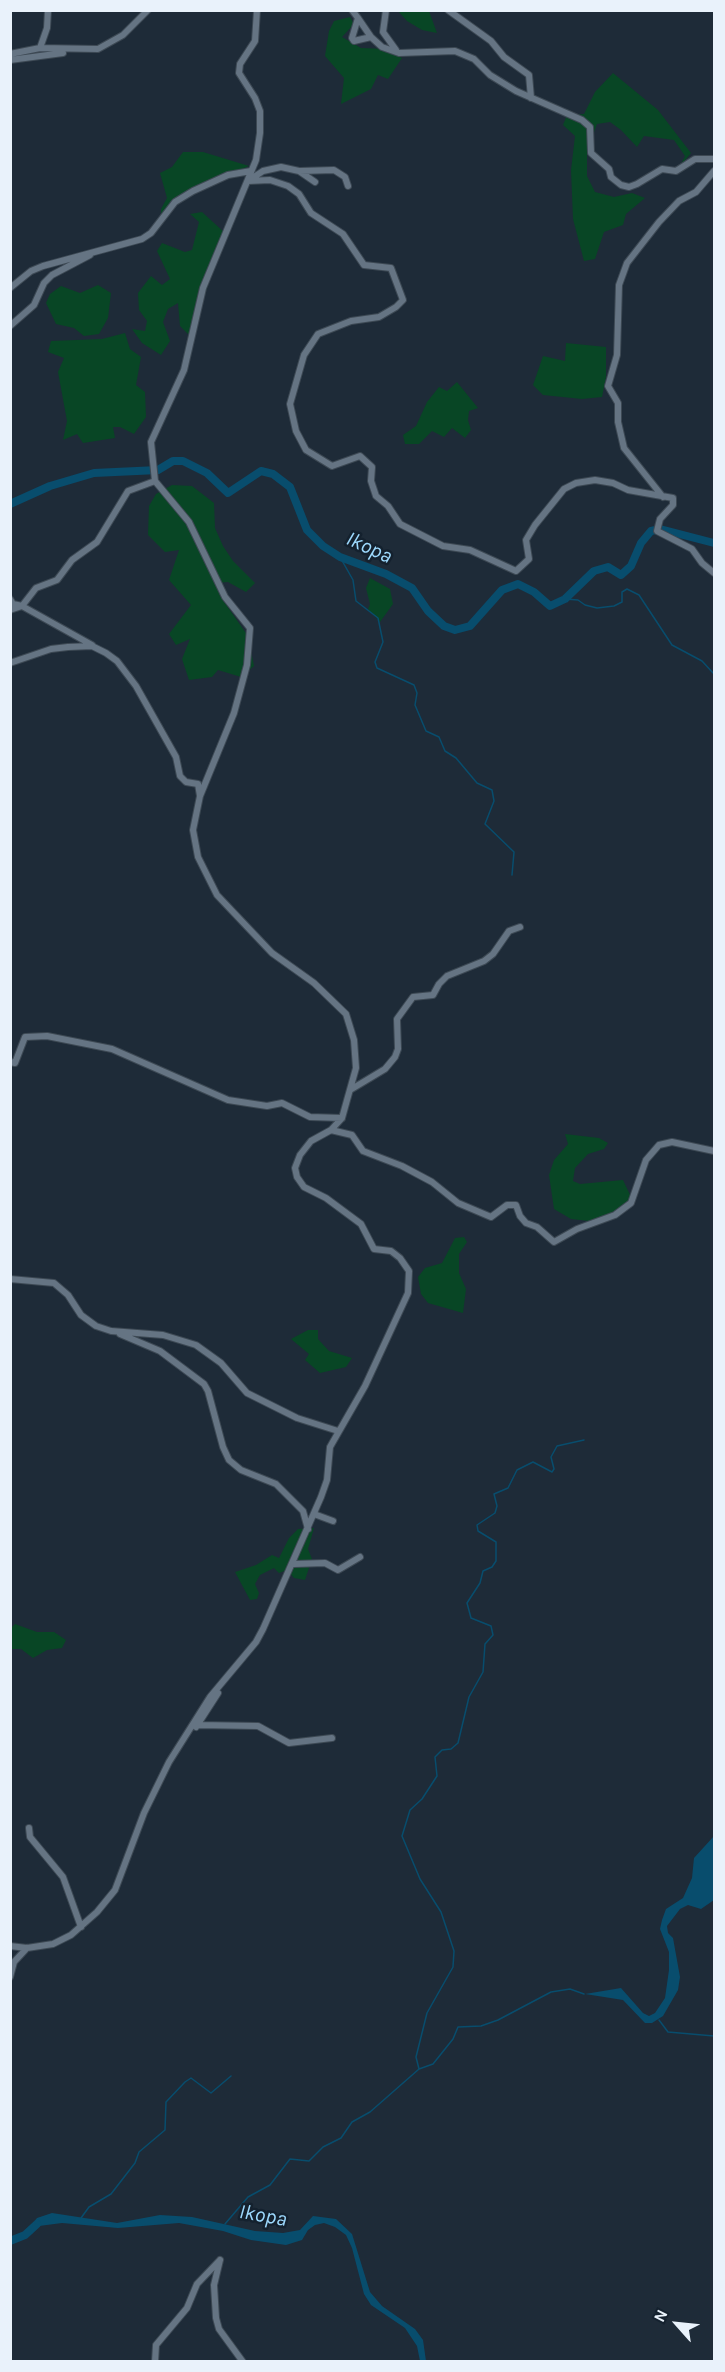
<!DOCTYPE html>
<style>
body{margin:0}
#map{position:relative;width:725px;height:2372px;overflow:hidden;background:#1e2b38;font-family:Karla,sans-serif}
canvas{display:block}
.frame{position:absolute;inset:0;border:12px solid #e9f2fb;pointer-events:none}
.north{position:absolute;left:647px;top:2294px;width:60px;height:60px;-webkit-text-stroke:4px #14212e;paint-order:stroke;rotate:297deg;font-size:16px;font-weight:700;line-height:24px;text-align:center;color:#e9f2fb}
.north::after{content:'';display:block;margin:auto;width:21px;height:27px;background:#e9f2fb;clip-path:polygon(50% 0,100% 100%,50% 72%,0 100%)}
</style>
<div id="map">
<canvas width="725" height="2372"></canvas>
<div class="frame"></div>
<div class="north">N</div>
</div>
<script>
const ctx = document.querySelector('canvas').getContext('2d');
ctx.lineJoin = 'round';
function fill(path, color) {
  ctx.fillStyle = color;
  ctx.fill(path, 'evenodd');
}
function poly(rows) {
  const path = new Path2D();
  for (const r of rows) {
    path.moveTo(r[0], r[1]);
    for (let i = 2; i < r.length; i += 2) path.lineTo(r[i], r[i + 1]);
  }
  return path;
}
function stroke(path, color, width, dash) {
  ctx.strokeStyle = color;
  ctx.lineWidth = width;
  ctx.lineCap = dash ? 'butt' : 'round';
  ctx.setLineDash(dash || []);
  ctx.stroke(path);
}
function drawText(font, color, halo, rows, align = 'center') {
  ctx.font = font + ' Karla,sans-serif';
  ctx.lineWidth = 5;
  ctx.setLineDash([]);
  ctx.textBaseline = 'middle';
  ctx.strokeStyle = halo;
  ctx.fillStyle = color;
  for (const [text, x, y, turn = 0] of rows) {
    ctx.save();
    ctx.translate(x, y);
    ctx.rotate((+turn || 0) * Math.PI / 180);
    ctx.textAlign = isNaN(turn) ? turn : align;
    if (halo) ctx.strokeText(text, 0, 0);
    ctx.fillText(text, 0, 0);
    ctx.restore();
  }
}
fill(poly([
 [398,11,429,11,437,33,422,30,407,21],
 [350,17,354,24,342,37,361,48,386,49,402,58,388,79,378,75,371,89,341,104,344,78,325,56,329,31,334,21],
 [613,73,658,110,691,153,679,168,685,156,674,140,644,136,637,147,621,130,610,122,597,124,587,152,587,176,595,192,614,197,632,193,645,198,626,214,623,225,604,232,595,259,584,261,573,219,571,170,575,136,563,125,567,115,584,114,595,92],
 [183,152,203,152,249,166,206,184,184,197,161,218,161,209,167,198,160,173,172,167],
 [202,212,225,233,191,337,180,326,178,303,168,309,163,322,170,341,161,355,142,343,132,329,145,331,147,321,139,310,138,293,151,276,162,285,170,279,157,251,162,243,185,252,192,250,199,222,190,214],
 [98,285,111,293,108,318,99,334,84,336,74,328,56,324,46,303,50,294,61,286,80,293],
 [125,333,130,349,141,357,136,385,145,392,146,417,134,434,120,427,113,427,115,438,83,443,77,434,63,440,67,421,58,372,64,358,48,352,51,341,102,339],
 [566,343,606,347,606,377,602,397,582,399,543,395,533,385,543,356,565,361],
 [457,382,478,408,469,411,468,420,471,430,465,438,452,428,444,437,432,431,419,444,405,444,403,435,416,426,427,402,439,387,447,391],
 [172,485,192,486,214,503,215,528,223,546,233,561,255,583,246,592,228,582,216,583,220,596,248,636,254,666,241,677,218,670,212,677,189,680,182,659,190,639,176,645,169,634,191,605,169,580,179,550,165,552,148,535,149,506,156,494],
 [370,578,390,589,393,604,380,622,368,609,370,604,366,588],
 [565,1134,599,1138,608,1143,604,1149,588,1154,575,1168,573,1181,580,1184,623,1180,634,1203,620,1216,598,1222,571,1219,554,1209,549,1175,554,1160,568,1144],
 [464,1237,467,1242,459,1254,459,1273,466,1289,463,1313,428,1303,421,1294,418,1277,425,1268,442,1263,455,1238],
 [308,1330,318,1330,318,1339,329,1351,352,1358,346,1367,320,1373,305,1360,309,1354,291,1339],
 [314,1528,308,1549,312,1559,305,1580,294,1578,287,1570,279,1573,274,1568,260,1575,255,1584,259,1593,257,1599,250,1600,235,1572,256,1565,272,1555,279,1558,289,1538,298,1529],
 [15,1624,37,1632,54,1632,66,1640,62,1648,47,1650,33,1658,21,1649,11,1649,11,1628]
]), '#084625');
fill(poly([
 [714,1836,714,1900,701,1909,688,1905,680,1909,667,1926,668,1933,673,1938,680,1977,678,1990,663,2016,652,2023,645,2023,623,2000,585,1994,621,1988,643,2013,649,2016,655,2013,665,1998,669,1970,669,1952,660,1929,662,1920,666,1909,683,1898,692,1878,694,1858],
 [52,2213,117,2223,160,2215,192,2217,255,2231,283,2233,300,2230,313,2216,336,2219,352,2234,370,2292,382,2306,415,2329,423,2340,426,2361,420,2361,417,2346,405,2328,371,2305,364,2294,352,2248,346,2235,335,2227,324,2223,315,2225,308,2230,302,2240,286,2245,251,2240,223,2231,179,2223,118,2228,62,2223,39,2226,33,2232,28,2229,37,2218]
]), '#084d6d');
stroke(poly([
 [340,557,353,580,356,601,378,618,383,642,375,662,377,668,414,685,417,693,415,705,426,731,439,737,445,751,456,758,477,783,492,790,494,801,485,824,514,852,512,875],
 [565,599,578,600,585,605,597,608,614,606,622,602,622,592,627,589,639,595,672,645,702,661,714,674],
 [659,2020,668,2032,714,2036],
 [419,2069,416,2057,427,2013,453,1967,454,1951,441,1912,420,1879,402,1836,410,1810,422,1799,437,1776,435,1757,442,1750,451,1749,458,1743,469,1697,483,1672,485,1644,493,1635,491,1626,471,1618,467,1603,480,1583,483,1571,492,1567,496,1561,496,1542,478,1531,477,1525,495,1513,497,1506,494,1494,508,1488,517,1470,533,1462,552,1472,554,1469,551,1457,557,1446,584,1440],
 [81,2218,89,2207,111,2194,135,2163,139,2152,165,2130,166,2102,185,2082,191,2078,211,2093,231,2076],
 [225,2224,248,2197,270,2185,290,2159,309,2161,323,2147,341,2138,352,2122,370,2112,419,2069,433,2064,453,2039,458,2027,481,2026,498,2020,551,1992,570,1989,584,1994]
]), '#084d6d', 1.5);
stroke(poly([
 [10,504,50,486,94,473,158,470,173,461,183,461,207,473,228,493,261,471,273,474,290,487,307,530,323,546,340,557,386,574,412,588,428,611,444,626,455,630,470,626,502,590,518,584,534,592,550,606,565,599,594,571,608,567,621,575,631,566,641,543,651,531,660,529,714,543],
 [10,2241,25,2235,37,2224]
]), '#084d6d', 8);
const minor = poly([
 [352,10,358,18,352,38,354,41,371,37,382,47,399,53,455,51,474,59,490,75,516,91,582,120,590,127,591,153,609,169,611,177,621,185,629,187,637,184,662,169,676,171,695,159,714,159],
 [386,10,383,32,396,50],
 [448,10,491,41,504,57,529,75,531,98],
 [358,18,371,37],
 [40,48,47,28,48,10],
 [10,54,40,48,98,49,123,35,148,10],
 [10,60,63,53],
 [300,171,334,170,345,177,348,186],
 [248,181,270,180,288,186,299,194,311,213,343,234,364,265,391,268,403,300,396,307,379,317,351,321,318,334,304,355,290,404,296,431,306,450,332,466,360,456,372,467,371,481,376,496,388,506,400,524,443,546,470,550,516,571,529,559,526,540,535,525,564,489,576,483,595,480,613,483,628,490,673,498,673,505,660,519,657,531,692,549,702,563,714,573],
 [248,181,263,171,281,167,299,171,315,182],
 [10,288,31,271,43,266,142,239,151,233,175,202,193,191,228,175,251,171],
 [10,326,34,305,44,283,52,275,90,255],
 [663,497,624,448,618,422,618,403,608,386,617,355,619,285,627,263,659,222,679,201,696,192,714,171],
 [10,599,13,604,22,606,92,645],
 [10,610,22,606,36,588,57,580,72,560,97,542,128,491,155,481],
 [10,663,51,649,68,647,92,646,106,653,117,661,136,686,176,757,180,776,186,782,198,784,200,796],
 [10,1062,15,1063,25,1037,47,1036,112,1049,228,1100,267,1106,282,1103,310,1117,342,1118],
 [350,1090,385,1069,395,1057,398,1049,397,1019,413,997,433,995,439,984,447,976,484,961,493,954,509,931,520,927],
 [331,1130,352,1135,363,1151,402,1166,432,1182,458,1203,491,1217,507,1205,516,1205,520,1216,526,1223,537,1227,554,1242,577,1229,615,1215,631,1203,646,1160,659,1145,672,1142,714,1151],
 [10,1279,54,1283,68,1295,81,1315,96,1326,111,1331,163,1335,196,1345,221,1363,247,1393,297,1418,338,1431],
 [120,1334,160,1351,204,1384,208,1391,223,1447,229,1460,241,1470,276,1484,303,1511,308,1529],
 [314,1514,333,1521],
 [294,1564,325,1563,338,1570,360,1557],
 [198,1725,258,1726,289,1743,332,1738],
 [196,1727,218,1693],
 [29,1828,30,1837,63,1877,81,1927],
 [10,1946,27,1948,53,1944,71,1935,97,1912,115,1890,144,1813,169,1762,210,1697,256,1642,263,1629,321,1497,327,1480,330,1447,365,1386,408,1293,409,1271,400,1258,391,1251,374,1249,361,1224,326,1198,304,1187,297,1177,295,1168,300,1155,311,1141,331,1130,342,1118,356,1068,354,1040,346,1014,314,983,272,953,217,895,198,857,193,830,200,796,234,713,247,665,250,628,225,597,189,522,155,481,151,442,184,370,203,288,256,160,260,133,260,111,255,98,239,73,240,64,255,41,257,10],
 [10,1977,14,1962,27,1948],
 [220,2260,214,2285,216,2318,219,2329,243,2362],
 [155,2362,156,2345,187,2308,197,2284,220,2260]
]);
stroke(minor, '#3d4954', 8);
stroke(minor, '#657483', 6);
drawText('italic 21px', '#9dd9fd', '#14212e', [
 ["Ikopa",369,548,25],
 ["Ikopa",263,2216,10]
]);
</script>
